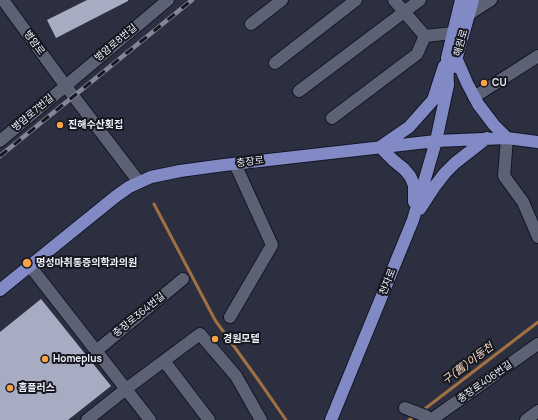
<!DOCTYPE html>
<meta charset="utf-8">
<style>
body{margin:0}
canvas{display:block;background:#2c2f40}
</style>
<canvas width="538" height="420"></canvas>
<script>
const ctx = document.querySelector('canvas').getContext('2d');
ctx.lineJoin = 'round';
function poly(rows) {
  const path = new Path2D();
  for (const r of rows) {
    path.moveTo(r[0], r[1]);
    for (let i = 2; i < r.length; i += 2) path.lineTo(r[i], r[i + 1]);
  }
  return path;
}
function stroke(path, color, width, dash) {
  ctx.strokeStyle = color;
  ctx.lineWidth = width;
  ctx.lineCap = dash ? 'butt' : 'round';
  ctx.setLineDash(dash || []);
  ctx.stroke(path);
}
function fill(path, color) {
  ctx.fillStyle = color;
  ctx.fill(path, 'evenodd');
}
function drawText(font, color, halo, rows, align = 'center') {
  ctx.font = font + ' Manrope,"Noto Sans KR",sans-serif';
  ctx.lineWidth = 4;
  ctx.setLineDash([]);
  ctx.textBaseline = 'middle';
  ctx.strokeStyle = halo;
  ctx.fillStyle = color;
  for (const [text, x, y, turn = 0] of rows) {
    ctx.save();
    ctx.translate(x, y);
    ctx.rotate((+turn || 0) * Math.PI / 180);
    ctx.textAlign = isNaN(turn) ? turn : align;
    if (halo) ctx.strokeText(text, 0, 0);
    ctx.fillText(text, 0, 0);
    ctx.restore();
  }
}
stroke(poly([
 [154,204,215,320,259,381,286,420],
 [422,411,538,322],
 [409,420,416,415]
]), '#9f7041', 3);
fill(poly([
 [87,0,128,0,128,1,56,38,47,20],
 [41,299,111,386,68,420,0,420,0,332]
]), '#a8acc2');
const minor = poly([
 [3,0,65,85,139,182],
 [469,14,491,0],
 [251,24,282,0],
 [425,36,453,33],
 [275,63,356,0],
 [299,91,420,0],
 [474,97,538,56],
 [332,118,417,54,425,36,394,0],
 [507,138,504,176,523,202,538,237],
 [0,141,168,0],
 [30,266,150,420],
 [230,317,272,245,235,164],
 [96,351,183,279],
 [164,361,209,420],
 [405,408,426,416,429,420],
 [87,420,126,389,200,334,236,376,261,420],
 [431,420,538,344],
 [526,420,538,411]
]);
const major = poly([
 [457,60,467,83,478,104,494,125,507,138],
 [454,67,473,0],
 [414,202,414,185,410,176,404,169,393,160,380,147,409,127,433,100,444,66],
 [420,209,435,186,445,173,455,163,487,138],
 [0,290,115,197,129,187,151,177,180,171,224,165,436,141,507,138,538,142],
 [331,420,413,220,436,141,448,85,447,58,461,0]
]);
stroke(minor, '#141626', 14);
stroke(major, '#141626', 14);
stroke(minor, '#5d6174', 12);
stroke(major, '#828ac5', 12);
const rail = poly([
 [0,156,192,0]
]);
stroke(rail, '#848795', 4.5);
stroke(rail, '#16171f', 3, [9]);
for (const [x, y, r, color] of [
 [484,83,4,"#f6a247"],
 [60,125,4,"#f6a247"],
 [27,263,5,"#f6a247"],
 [215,339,4,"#f6a247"],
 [45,359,4,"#f6a247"],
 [10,388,4,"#f6a247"]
]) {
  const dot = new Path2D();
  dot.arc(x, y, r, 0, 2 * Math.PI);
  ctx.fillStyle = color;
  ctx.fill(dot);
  stroke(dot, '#16171f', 1.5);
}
drawText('10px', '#eff1fc', '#16171f', [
 ["병암로",34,43,54],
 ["병암로8번길",116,43,-40],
 ["해원로",461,43,-74],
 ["병암로7번길",33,113,-40],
 ["충장로",250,162,-7],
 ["천자로",388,282,-68],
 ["충장로364번길",139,315,-39],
 ["충장로406번길",485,382,-35]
]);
drawText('bold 10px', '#eff1fc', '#16171f', [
 ["CU",492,83],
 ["진해수산횟집",68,125],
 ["명성마취통증의학과의원",36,263],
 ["경원모텔",223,339],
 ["Homeplus",53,359],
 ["홈플러스",18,388]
], 'left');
drawText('italic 11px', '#f8dbc1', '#16171f', [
 ["구(舊)이동천",468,364,-37]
]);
</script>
